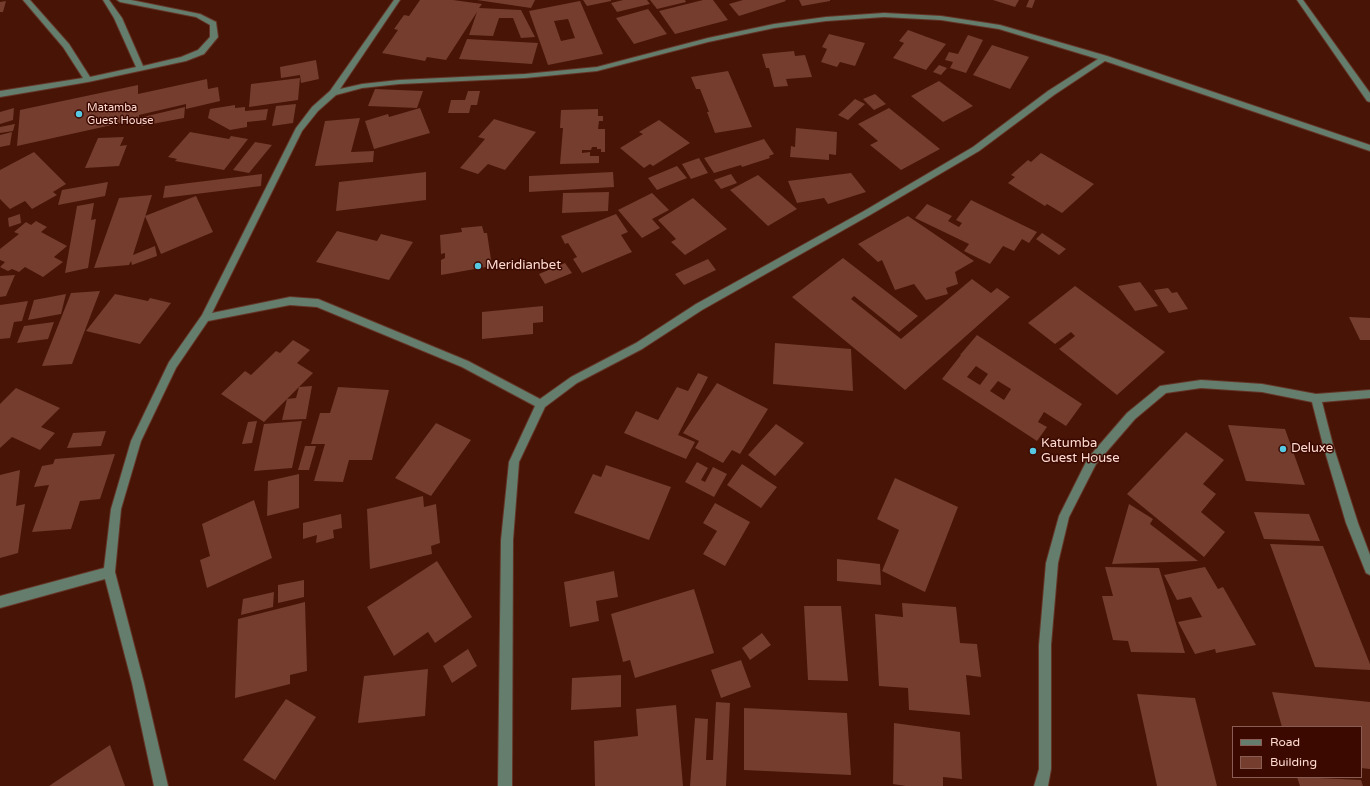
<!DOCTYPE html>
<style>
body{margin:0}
#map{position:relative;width:1370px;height:786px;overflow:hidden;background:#471406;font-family:"Varela Round",sans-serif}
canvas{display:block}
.legend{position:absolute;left:1232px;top:726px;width:130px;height:52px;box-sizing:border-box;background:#3c0900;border:1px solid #8a5d54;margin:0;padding:5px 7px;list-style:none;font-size:12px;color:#fedbd1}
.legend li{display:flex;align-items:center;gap:8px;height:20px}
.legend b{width:20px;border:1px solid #8a5d54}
</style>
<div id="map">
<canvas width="1370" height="786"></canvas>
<ul class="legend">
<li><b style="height:5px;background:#647d6c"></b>Road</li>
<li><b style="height:11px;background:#743d2e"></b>Building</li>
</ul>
</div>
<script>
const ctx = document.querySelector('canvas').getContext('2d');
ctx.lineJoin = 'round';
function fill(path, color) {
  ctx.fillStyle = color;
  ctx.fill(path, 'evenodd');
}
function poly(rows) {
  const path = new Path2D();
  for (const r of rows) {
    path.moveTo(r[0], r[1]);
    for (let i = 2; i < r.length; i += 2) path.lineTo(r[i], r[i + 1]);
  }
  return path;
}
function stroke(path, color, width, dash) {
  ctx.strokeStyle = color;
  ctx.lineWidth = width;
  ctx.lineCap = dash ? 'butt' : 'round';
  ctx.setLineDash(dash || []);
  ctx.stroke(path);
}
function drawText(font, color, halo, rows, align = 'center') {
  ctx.font = font + ' "Varela Round",sans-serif';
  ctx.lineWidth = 3;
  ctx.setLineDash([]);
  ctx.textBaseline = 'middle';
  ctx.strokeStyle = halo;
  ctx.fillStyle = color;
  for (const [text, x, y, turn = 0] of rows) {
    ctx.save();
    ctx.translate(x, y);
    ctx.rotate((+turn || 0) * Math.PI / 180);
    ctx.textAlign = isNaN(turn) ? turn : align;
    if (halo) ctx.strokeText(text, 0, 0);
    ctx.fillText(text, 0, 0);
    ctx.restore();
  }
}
fill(poly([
 [420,0,453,0,482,4,479,8,521,10,535,37,521,38,513,18,499,18,493,36,469,35,477,12,446,60,427,57,425,61,382,53,398,30,394,29,404,15,409,16],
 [477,0,535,0,531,8],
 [583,0,611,0,611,1,587,6],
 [623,0,647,0,650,4,617,12,611,3],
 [650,0,685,0,686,2,657,9],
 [703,0,713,0,728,20,675,34,659,11],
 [743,0,785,0,786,1,739,16,729,4],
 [799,0,830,0,830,1,802,6],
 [993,0,1019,0,1015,7],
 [1029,0,1035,0,1032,8,1026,7],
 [6,1,3,12,0,12,0,2],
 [580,1,603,54,548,65,529,11],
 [568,19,575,38,561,41,554,21],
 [648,9,667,34,634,44,616,18],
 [908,30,946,44,926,70,893,58,904,43,899,41],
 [829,34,865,43,855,66,840,62,837,67,821,62,827,49,822,47],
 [968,35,983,40,966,73,950,68,953,62,945,60,949,52,958,54],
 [467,39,538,43,532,64,459,59],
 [992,45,1029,57,1010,89,973,75],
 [794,51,795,56,805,55,812,77,786,79,788,86,774,87,769,68,766,68,762,54],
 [316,60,319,79,301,83,300,75,281,78,280,67],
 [939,65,947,68,941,75,933,72],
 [728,71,752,127,715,133,707,112,709,112,700,89,696,89,691,77],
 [300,78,298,100,249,107,251,84],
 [207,79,208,89,218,87,220,101,186,109,186,104,139,115,139,119,17,146,20,110,138,85,138,94],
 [939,81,973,106,943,122,911,96],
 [375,89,423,91,417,108,368,106],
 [468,91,480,91,477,105,471,105,469,113,448,113,451,100,465,100],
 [875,94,886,104,874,110,863,99],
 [855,99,865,104,848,120,838,115],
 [296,104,293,123,272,126,276,106],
 [235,105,235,108,245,107,245,111,268,109,266,120,247,122,247,127,230,130,208,118,210,109],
 [185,107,184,118,141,126,143,117],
 [14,108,13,120,0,124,0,112],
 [420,108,430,133,374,149,365,121,388,114,389,117],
 [889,108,940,149,901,170,870,145,878,141,858,124],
 [598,109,598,116,603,116,603,121,599,121,598,129,605,129,605,152,601,152,601,149,597,149,597,147,592,147,591,150,582,150,582,153,590,152,590,156,599,156,599,163,560,164,563,128,560,128,561,110],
 [360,118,351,152,374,151,373,162,315,166,325,121],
 [494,119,536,132,505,170,488,164,478,174,460,168,485,139,478,137],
 [659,120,690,143,653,166,650,164,644,168,620,148,643,134,639,132],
 [15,124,13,131,0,133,0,127],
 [796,128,837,132,836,155,829,154,829,160,790,157,791,146,795,147],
 [12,132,10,145,0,147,0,135],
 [190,132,229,139,231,136,248,139,224,170,175,161,177,159,168,157],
 [124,137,120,146,127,145,119,166,85,168,98,138],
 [764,139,774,154,769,156,770,158,742,167,741,165,714,173,704,158],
 [255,142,272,145,249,173,233,170],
 [34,152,66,184,53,192,57,195,32,209,25,201,10,209,0,199,0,170],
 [1041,153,1094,184,1062,213,1047,204,1045,206,1008,183,1015,177,1011,175,1028,160,1031,162],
 [699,158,708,173,691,179,682,164],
 [677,166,687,178,657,190,648,178],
 [426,172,426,200,336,211,339,182],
 [613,172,614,187,529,192,529,176],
 [851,173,866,192,828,204,824,198,797,203,788,181],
 [262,174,261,186,163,198,165,186],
 [731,174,737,183,721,189,714,180],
 [758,175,797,209,768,226,730,190],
 [108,182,105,196,58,205,62,190],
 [609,192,608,211,562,213,563,193],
 [652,193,669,210,652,219,660,228,642,238,618,210],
 [152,195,133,255,155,246,157,256,132,265,131,261,129,265,94,268,119,198],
 [196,196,213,232,161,254,145,216],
 [693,198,727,229,685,255,671,242,676,239,658,220],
 [971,200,1037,232,1029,243,1022,239,1014,251,1003,246,990,264,964,251,969,244,915,218,927,204,952,216,948,221,959,227,962,223,956,220],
 [94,203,91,220,96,219,88,268,65,273,77,206],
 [20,214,21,223,9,227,8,218],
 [616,214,628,232,621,235,632,252,582,273,573,259,577,257,568,243,565,244,561,236],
 [908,216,974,261,955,272,958,284,946,288,948,294,926,300,914,284,895,290,882,260,878,262,858,244],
 [36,221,47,227,41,232,67,246,54,257,63,262,43,277,25,267,19,272,12,269,8,271,0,267,5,262,0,260,0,249,19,234,14,232,26,222,31,225],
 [482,226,484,233,487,233,492,266,441,275,441,260,445,258,445,253,441,254,440,235,462,232,461,228],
 [337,231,377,241,381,234,413,242,389,280,316,262],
 [1042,233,1066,249,1059,255,1036,239],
 [843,258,918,316,899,332,854,296,851,299,901,339,972,279,991,293,997,288,1010,297,905,390,792,297],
 [708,259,716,270,684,285,675,274],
 [565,263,572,273,545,284,539,274],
 [15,275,6,296,0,297,0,276],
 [1140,282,1158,306,1135,311,1118,286],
 [1075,286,1165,352,1117,395,1059,349,1075,336,1071,332,1055,344,1028,323],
 [1168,288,1172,293,1177,292,1188,309,1169,313,1154,290],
 [100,291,72,364,42,366,71,293],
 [66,294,61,314,28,320,34,300],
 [115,294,148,301,150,298,171,303,140,344,86,331],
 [28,301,22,321,14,322,10,338,0,339,0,305],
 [543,306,543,322,533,323,533,334,482,339,482,312],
 [1349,317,1370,318,1370,340,1360,340],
 [54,322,48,339,17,343,24,326],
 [977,335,1082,404,1066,426,1044,412,1038,422,1047,427,1037,441,942,379,961,355,960,355],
 [976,366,988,374,980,385,967,377],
 [998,381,1011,389,1004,400,990,391],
 [293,340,310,350,297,363,313,373,264,422,221,394,245,371,251,375,276,351,280,353],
 [775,343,851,349,853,391,773,384],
 [698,373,708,377,678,435,695,442,686,459,624,433,636,411,658,420,677,387,688,391],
 [717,383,768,409,740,454,732,450,723,463,695,448,699,441,683,433],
 [312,386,306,419,282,420,287,399,296,398,299,387],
 [338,387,389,390,372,460,349,460,343,482,314,481,325,444,311,444,320,413,330,413],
 [16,388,60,408,41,427,55,433,40,450,12,437,0,448,0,404],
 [257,421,252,443,242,444,248,422],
 [302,421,292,468,254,471,264,424],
 [436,423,471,440,431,496,395,478],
 [776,424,804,443,775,476,748,455],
 [1228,425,1285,429,1305,485,1246,481],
 [106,431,101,446,67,448,73,433],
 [1186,432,1224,460,1203,484,1216,494,1201,512,1225,532,1204,557,1127,494],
 [305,446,316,446,309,470,298,470],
 [115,454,100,499,80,501,71,529,32,532,49,485,34,487,42,466,53,464,55,459],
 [697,462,708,468,701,480,705,482,713,467,727,474,714,497,685,482],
 [742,464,777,487,761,508,727,485],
 [606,465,671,487,649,540,574,513,593,474,601,477],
 [20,470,16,506,25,504,18,553,0,558,0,475],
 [299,474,299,508,267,516,268,481],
 [895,478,958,507,925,592,882,571,899,530,877,519],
 [423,496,424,507,436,504,440,543,431,546,432,554,370,569,367,509],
 [254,500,272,558,207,588,200,560,210,556,202,524],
 [715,503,750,522,725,566,703,554,717,531,703,523],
 [1129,504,1153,519,1150,524,1198,561,1112,564],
 [1254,512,1309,514,1320,541,1264,539],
 [341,514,342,528,333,530,334,538,316,543,317,535,303,539,303,523],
 [1270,544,1323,546,1370,664,1370,670,1315,667],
 [837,559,880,564,881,585,837,581],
 [437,561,472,617,435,643,428,632,394,656,367,607],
 [1105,567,1159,568,1185,653,1131,652,1128,641,1113,640,1102,596,1113,596],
 [1205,567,1218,589,1223,587,1256,645,1216,653,1215,649,1195,654,1178,622,1202,617,1191,597,1177,600,1164,575],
 [614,571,618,597,596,601,599,621,570,627,564,582],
 [304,580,304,597,278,603,278,585],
 [694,589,714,653,635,678,630,660,623,662,611,614],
 [274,592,273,607,241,615,243,599],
 [305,602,307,671,290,675,290,684,235,698,238,619],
 [902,603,956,607,960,643,977,644,981,677,966,675,970,715,909,710,908,688,879,686,875,614,903,617],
 [804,606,841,606,848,681,808,680],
 [762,633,771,645,750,660,742,648],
 [468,649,477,666,452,683,443,666],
 [741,660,751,687,721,698,711,670],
 [428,669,425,716,358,723,364,676],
 [621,675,621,707,571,710,572,678],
 [1272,692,1370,702,1370,769,1361,768,1361,727,1282,727],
 [1137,694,1195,698,1217,786,1157,786],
 [286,699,316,717,275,780,243,760],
 [716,702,730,703,726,786,690,786,695,718,708,719,706,760,713,760],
 [676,705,683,786,595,786,594,741,638,736,636,709],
 [744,708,847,713,851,775,744,770],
 [894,723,960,732,962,779,943,777,943,786,906,786,893,784],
 [110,745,125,786,49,786],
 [1297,777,1361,780,1363,786,1300,786]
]), '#743d2e');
const minor = poly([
 [23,0,30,0,69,44,90,77,136,67,114,18,103,0,109,0,122,18,143,66,181,57,198,50,210,37,210,25,196,17,120,2,117,0,131,0,200,14,216,22,218,37,204,54,186,61,88,82,0,97,0,91,83,78,63,47,23,0],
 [394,0,400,0,340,89,362,84,399,80,525,74,597,67,708,38,774,24,826,17,884,13,941,16,1000,25,1107,56,1370,145,1370,151,1105,61,1054,95,979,151,870,215,702,310,642,349,577,383,545,407,519,462,513,540,512,786,498,786,501,540,509,462,535,406,462,367,317,307,290,305,208,321,176,368,141,441,121,509,115,572,144,683,168,786,154,786,132,683,105,579,0,608,0,596,104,568,111,509,131,441,169,362,202,315,296,128,312,107,330,91,394,0],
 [884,17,941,20,999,29,1098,59,1048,91,973,147,864,211,696,304,636,343,571,377,540,399,468,361,318,299,290,297,212,313,302,131,318,111,336,95,362,88,399,84,525,78,597,71,708,42,774,28,826,21,884,17],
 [1297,0,1303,0,1370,93,1370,102,1367,101,1297,0],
 [1201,380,1262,384,1316,394,1370,390,1370,398,1322,402,1333,445,1358,523,1370,555,1370,575,1366,573,1346,523,1323,445,1312,402,1262,392,1201,388,1166,393,1135,419,1096,464,1069,517,1058,563,1051,645,1051,769,1048,786,1034,786,1039,769,1039,645,1046,563,1059,516,1088,458,1127,413,1160,386,1201,380]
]);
stroke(minor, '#643426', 2);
fill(minor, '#647d6c');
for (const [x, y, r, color] of [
 [79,114,4,"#58c9e3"],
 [478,266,4,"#58c9e3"],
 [1283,449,4,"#58c9e3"],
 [1033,451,4,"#58c9e3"]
]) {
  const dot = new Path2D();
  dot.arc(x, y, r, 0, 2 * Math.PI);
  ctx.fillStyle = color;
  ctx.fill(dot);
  stroke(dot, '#3c0900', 1.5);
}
drawText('11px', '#fedbd1', '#3c0900', [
 ["Matamba",87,108],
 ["Guest House",87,121]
], 'left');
drawText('13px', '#fedbd1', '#3c0900', [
 ["Meridianbet",486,266],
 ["Katumba",1041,444],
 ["Guest House",1041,459],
 ["Deluxe",1291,449]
], 'left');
</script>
